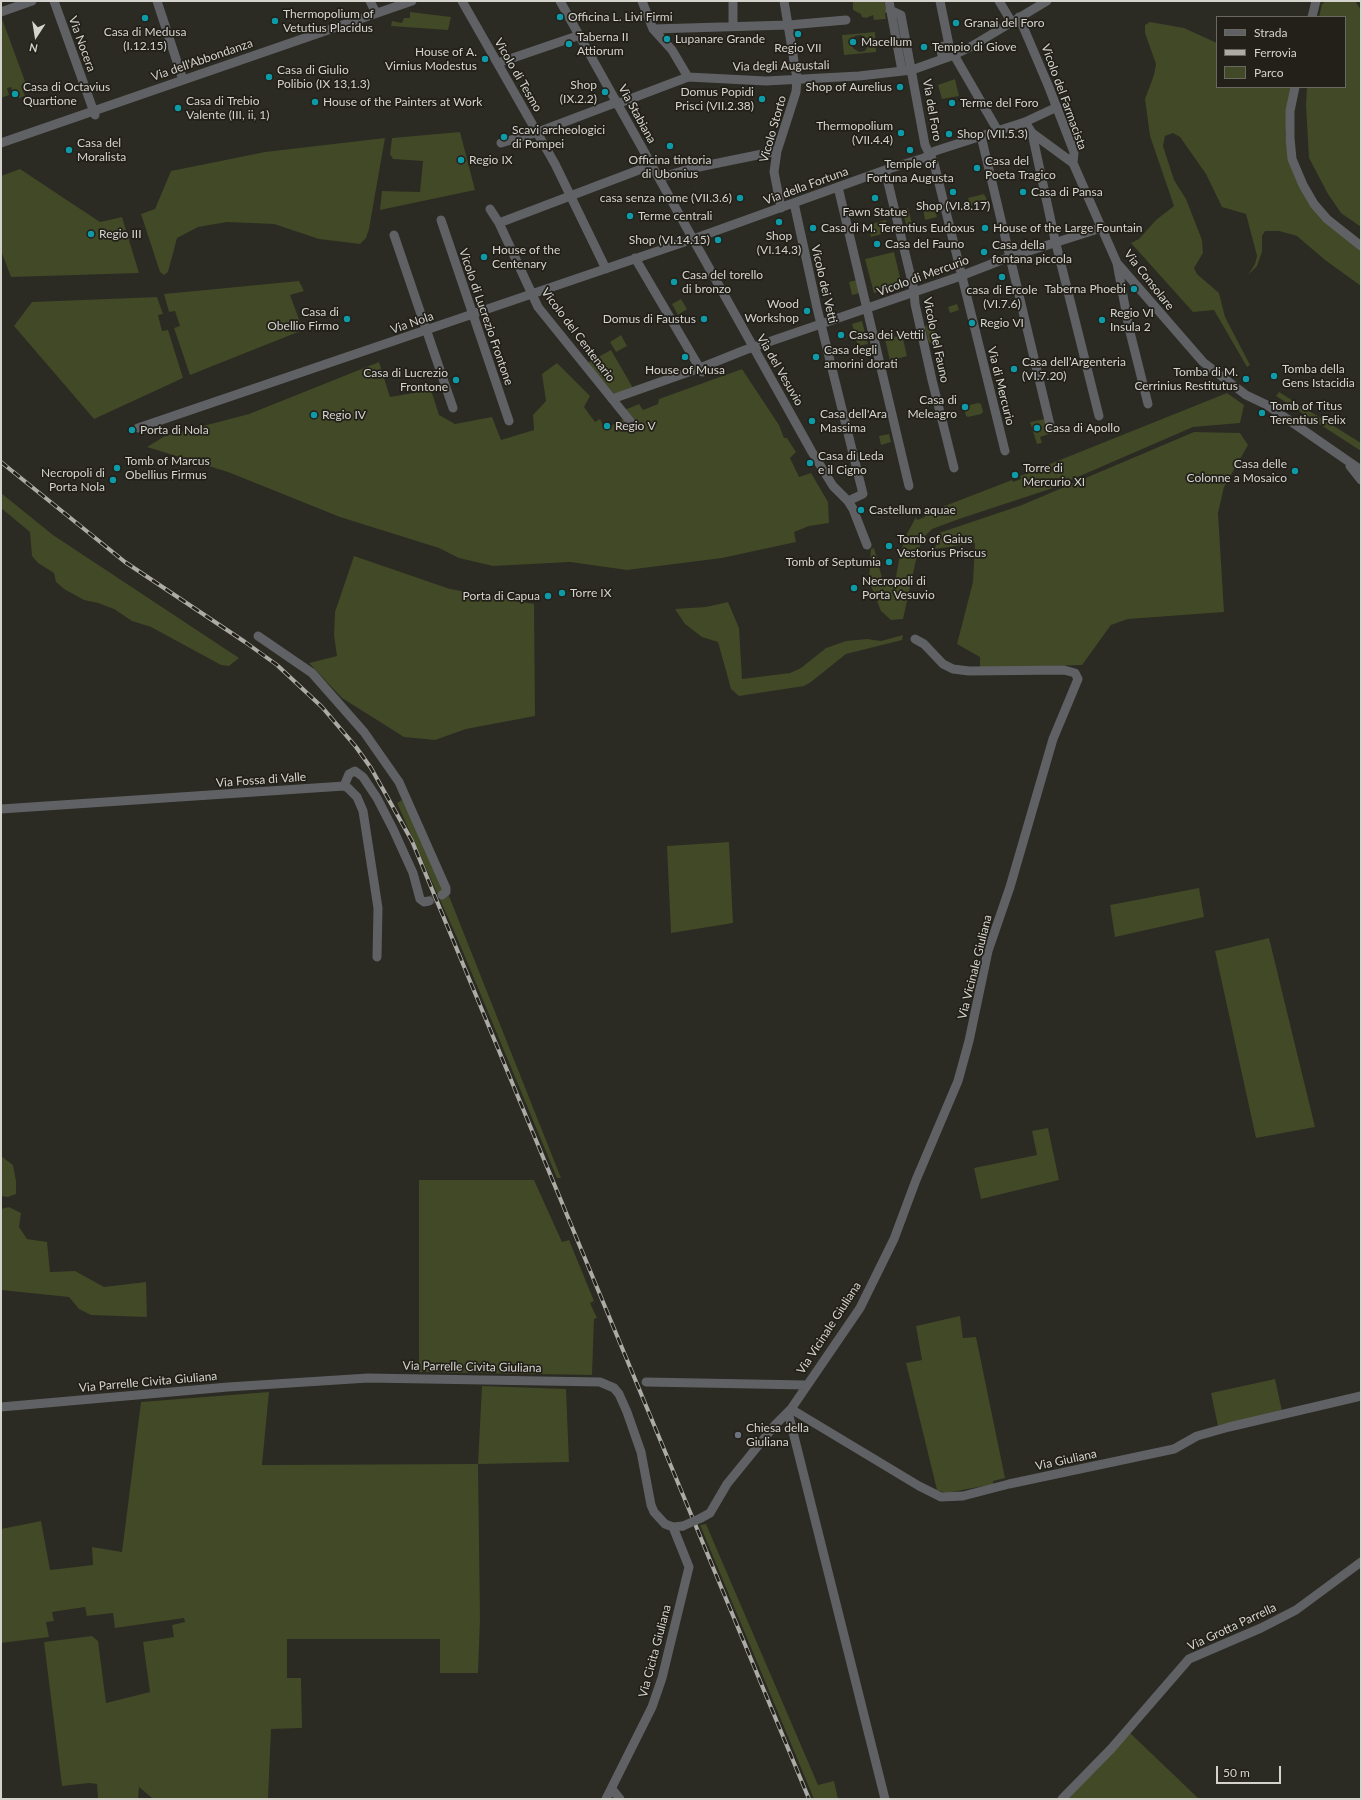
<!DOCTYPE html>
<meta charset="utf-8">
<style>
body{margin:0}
#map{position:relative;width:1362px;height:1800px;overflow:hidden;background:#2b2a23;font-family:Lato,sans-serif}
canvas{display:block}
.frame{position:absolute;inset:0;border:2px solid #d4d3ce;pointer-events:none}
.legend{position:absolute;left:1216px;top:16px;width:130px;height:72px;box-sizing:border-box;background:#222019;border:1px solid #696861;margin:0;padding:5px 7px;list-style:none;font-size:12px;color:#d4d3ce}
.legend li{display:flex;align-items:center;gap:8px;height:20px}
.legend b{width:20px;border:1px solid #696861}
.north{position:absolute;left:16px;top:16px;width:40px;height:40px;-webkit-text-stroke:3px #222019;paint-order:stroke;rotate:192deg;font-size:11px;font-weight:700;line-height:16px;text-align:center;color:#d4d3ce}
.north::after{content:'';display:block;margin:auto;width:14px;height:18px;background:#d4d3ce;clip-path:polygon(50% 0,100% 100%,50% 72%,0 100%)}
.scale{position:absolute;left:1216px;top:1766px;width:65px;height:18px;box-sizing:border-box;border:2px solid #d4d3ce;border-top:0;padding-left:5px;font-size:12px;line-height:14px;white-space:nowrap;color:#d4d3ce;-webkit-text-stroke:3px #222019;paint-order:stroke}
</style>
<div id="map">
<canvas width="1362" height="1800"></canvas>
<div class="frame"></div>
<ul class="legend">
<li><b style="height:5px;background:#5f6164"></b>Strada</li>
<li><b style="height:5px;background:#acaba6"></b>Ferrovia</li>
<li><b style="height:11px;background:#414926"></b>Parco</li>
</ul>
<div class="north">N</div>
<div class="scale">50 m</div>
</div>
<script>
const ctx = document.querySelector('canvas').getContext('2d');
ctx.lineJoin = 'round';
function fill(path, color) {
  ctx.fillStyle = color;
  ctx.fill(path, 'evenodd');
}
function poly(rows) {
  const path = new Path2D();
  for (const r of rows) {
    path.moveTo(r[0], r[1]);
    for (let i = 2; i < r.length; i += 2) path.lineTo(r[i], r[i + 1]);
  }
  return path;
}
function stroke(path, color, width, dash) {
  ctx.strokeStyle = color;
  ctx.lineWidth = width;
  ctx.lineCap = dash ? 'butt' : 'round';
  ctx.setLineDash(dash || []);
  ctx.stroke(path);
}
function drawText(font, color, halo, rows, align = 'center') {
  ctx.font = font + ' Lato,sans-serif';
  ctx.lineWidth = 3.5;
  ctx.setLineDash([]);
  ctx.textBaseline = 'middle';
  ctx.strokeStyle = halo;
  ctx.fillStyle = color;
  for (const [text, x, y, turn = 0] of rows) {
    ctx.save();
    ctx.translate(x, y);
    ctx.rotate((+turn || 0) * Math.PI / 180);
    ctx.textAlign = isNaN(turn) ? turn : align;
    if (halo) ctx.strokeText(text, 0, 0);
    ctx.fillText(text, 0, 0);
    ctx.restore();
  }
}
fill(poly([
 [853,1,884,1,887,13,885,13,886,19,874,20,873,15,866,18,862,17,861,14,853,10],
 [1326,1,1355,1,1361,10,1361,227,1341,213,1328,194,1309,158,1306,105,1307,87,1345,87,1345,17,1319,17,1322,4],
 [410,12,451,17,448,30,391,26,392,21,402,23,404,18,410,18],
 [1,16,26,84,21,86,25,96,19,98,17,92,13,93,11,87,7,88,9,95,1,98],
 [1150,22,1184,28,1217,43,1217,87,1291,87,1285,134,1287,149,1324,219,1361,251,1361,286,1325,260,1297,236,1279,231,1265,231,1262,236,1262,252,1257,266,1248,275,1255,264,1257,256,1246,214,1222,207,1206,174,1180,137,1173,133,1165,136,1163,146,1174,180,1186,199,1202,240,1203,253,1194,268,1197,274,1219,293,1225,317,1250,365,1247,367,1214,310,1193,312,1131,243,1139,239,1156,220,1174,206,1150,136,1145,99,1154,75,1156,64,1145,33,1145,25],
 [875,32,876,52,844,55,842,35],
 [861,35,868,39,869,45,865,51,859,52,853,48,852,41,855,36],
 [955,79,959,96,942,99,938,85],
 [460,132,475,190,380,210,382,191,420,192,423,161,393,159,390,154,392,138],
 [385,138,369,229,366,238,360,244,319,239,274,224,227,222,198,227,177,238,168,272,164,275,160,272,141,214,155,209,171,171,265,152],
 [20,169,100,222,122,217,139,273,11,277,1,251,1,176],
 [984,194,988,202,970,206,968,198],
 [934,205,937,217,925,220,923,209],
 [908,208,913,228,908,230,902,211],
 [886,220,889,232,871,237,868,225],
 [894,252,902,286,874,293,865,259],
 [857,280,860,293,852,295,849,282],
 [299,281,304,291,290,295,303,330,190,375,174,328,180,326,175,311,169,312,164,294],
 [157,297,163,314,158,315,162,331,168,330,183,378,94,419,14,326,32,302],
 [681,299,687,309,678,315,672,304],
 [957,304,959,310,950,313,948,307],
 [862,321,868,344,858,346,852,324],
 [932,324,938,340,929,343,925,326],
 [621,335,627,346,616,352,610,342],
 [902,335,907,356,890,361,885,339],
 [611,350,633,388,614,394,587,363],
 [379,362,390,397,431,390,439,415,455,424,492,417,501,440,534,430,533,415,546,401,542,374,557,363,590,396,584,407,595,422,600,419,605,429,625,418,622,411,639,404,643,410,658,404,659,399,742,369,779,425,784,438,787,438,796,452,790,458,799,477,811,473,828,502,829,523,809,526,794,532,796,542,722,558,627,570,570,562,493,566,459,558,439,548,340,517,228,472,147,447,165,436,249,414],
 [1279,392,1361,443,1361,451,1276,396],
 [1227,393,1244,405,1240,423,1193,427,1050,489,962,518,932,529,923,538,918,551,903,619,891,620,881,611,869,581,871,549,874,548,884,585,896,577,900,554,907,534,916,517,917,520,925,517,924,514,1012,480,1013,482,1021,479,1020,476],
 [978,403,981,404,983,412,981,414,968,417,966,416,964,408,966,406],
 [1045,419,1049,434,1040,437,1042,443,1037,444,1030,422],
 [1194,432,1240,433,1248,445,1224,487,1218,513,1224,612,1128,619,1111,625,1082,665,980,668,980,657,957,644,973,582,975,543,935,549,939,533,1022,505],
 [889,434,891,442,881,445,879,436],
 [1,493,53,535,239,658,229,666,221,665,151,627,132,621,114,609,98,603,84,600,64,589,56,582,54,573,38,563,32,556,30,532,1,508],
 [354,556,450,589,534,604,535,716,466,729,435,740,404,737,342,698,309,663,337,656,334,635,335,612],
 [728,602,739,628,742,679,790,673,801,668,826,648,846,641,867,639,881,641,903,635,902,640,846,654,811,682,804,686,739,696,731,689,718,642,702,637,685,624,675,609,706,607],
 [402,800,444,890,444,898,449,896,561,1178,557,1178,458,940,397,803],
 [729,842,733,923,671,933,667,846],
 [1199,888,1204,917,1115,937,1110,905],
 [1269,938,1315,1127,1256,1138,1215,951],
 [1048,1128,1059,1180,981,1199,974,1168,1037,1155,1032,1131],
 [1,1156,13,1165,16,1181,16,1194,8,1197,1,1196],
 [419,1180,534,1180,562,1242,569,1240,594,1301,590,1303,597,1318,594,1319,592,1375,419,1372],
 [9,1207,21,1213,19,1227,27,1239,47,1242,50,1272,75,1271,104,1287,146,1282,147,1317,91,1315,79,1309,69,1297,1,1290,1,1209],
 [960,1316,963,1338,976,1337,1005,1478,993,1481,993,1484,984,1486,946,1493,937,1490,906,1363,922,1360,916,1326],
 [1275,1379,1282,1411,1218,1426,1211,1393],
 [482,1386,566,1389,569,1462,478,1464,480,1619,478,1673,440,1673,440,1639,287,1639,287,1678,301,1678,302,1728,271,1729,268,1799,153,1799,139,1787,138,1799,98,1799,97,1784,89,1783,62,1786,44,1642,92,1636,98,1641,106,1703,150,1692,143,1642,174,1637,172,1625,185,1622,184,1618,115,1628,113,1613,87,1616,85,1607,52,1612,54,1621,46,1622,49,1637,1,1643,1,1529,41,1521,50,1570,93,1565,92,1547,122,1552,141,1402,269,1392,262,1465,478,1464],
 [706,1524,818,1785,834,1781,838,1799,814,1799,700,1525],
 [1129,1732,1199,1799,1066,1799]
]), '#414926');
stroke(poly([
 [429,901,442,895]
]), '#44433d', 9, [9, 4.5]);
stroke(poly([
 [54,1,95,115],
 [157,1,183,80],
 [370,1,376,13],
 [462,1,555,164,606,269],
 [560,1,812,452,833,486,848,501,853,509,867,545],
 [642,1,653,29,672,50,688,77],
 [733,1,733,26],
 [889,1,902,71],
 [940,1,949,45,940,47,943,59],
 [999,1,1011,21],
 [890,10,901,15,925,145,932,159],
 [1,12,32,1],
 [1019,17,1048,85,1074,152,1073,163],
 [1312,17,1316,1],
 [653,29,789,25,846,20],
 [954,55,998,131],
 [498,63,580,35],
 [1295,87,1290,111,1290,138,1292,159,1303,185,1314,204,1327,219,1361,246],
 [1025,122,1032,133,1073,163,1117,263,1203,362,1246,395,1267,405,1361,470],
 [1032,133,1055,240,1099,416],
 [981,136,1051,429],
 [1,143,412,1],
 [501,143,538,132,612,104,622,102,688,77,766,81,859,76,912,70,954,55,972,46,1047,1],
 [934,163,1005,451],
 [885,170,914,290,915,304,932,380,954,468],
 [659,178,689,169,777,151],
 [838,187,909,486],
 [794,203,817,308,863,494,848,501],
 [781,208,774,172,777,151,796,92,797,79,784,1],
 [490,209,499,223,538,307,634,426],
 [441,220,509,421],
 [499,223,652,165],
 [394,235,453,408],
 [635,258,702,372],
 [1117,263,1129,328,1148,404],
 [612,399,700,368,745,350,958,277,1007,258,1101,228],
 [138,428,696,238,885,170,924,158,935,151,1025,122,1057,107],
 [1350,466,1361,480],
 [258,636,312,673,364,732,399,782,446,888,446,892,442,895],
 [344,786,349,774,355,771,363,777,377,798,393,829,413,873,420,899,424,902,429,901],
 [1,809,344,786,348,788,357,797,363,811,378,908,377,957],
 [646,1382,806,1385],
 [1,1407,228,1387,368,1378,600,1382,614,1388,619,1394,627,1412,641,1452,651,1505,654,1512,665,1524,673,1527,683,1526],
 [791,1409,919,1486,941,1497,963,1496,1009,1484,1174,1449,1197,1436,1229,1427,1361,1396],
 [788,1412,885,1799],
 [701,1518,710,1513,727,1484,775,1425,791,1409,860,1308,894,1239,916,1180,958,1081,969,1041,988,951,1010,887,1053,739,1078,679,1075,673,1064,670,969,671,953,669,943,664,924,644,915,639],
 [612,1789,620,1799],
 [606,1799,652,1707,662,1678,689,1567,673,1527],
 [1062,1799,1111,1749,1189,1659,1261,1628,1296,1610,1361,1562]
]), '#5f6164', 9);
const rail = poly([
 [1,462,125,562,245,642,277,665,322,707,356,747,371,768,412,841,809,1799]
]);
stroke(rail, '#acaba6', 4);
stroke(rail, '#222019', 2.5, [8]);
stroke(poly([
 [683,1526,701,1518]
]), '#5f6164', 9);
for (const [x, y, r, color] of [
 [560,17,4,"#0f9aa8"],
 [145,18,4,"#0f9aa8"],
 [275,21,4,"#0f9aa8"],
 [956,23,4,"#0f9aa8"],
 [798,34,4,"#0f9aa8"],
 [667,39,4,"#0f9aa8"],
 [853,42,4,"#0f9aa8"],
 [569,44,4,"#0f9aa8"],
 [924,47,4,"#0f9aa8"],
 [485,59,4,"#0f9aa8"],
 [269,77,4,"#0f9aa8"],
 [900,87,4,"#0f9aa8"],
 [605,92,4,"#0f9aa8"],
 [15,94,4,"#0f9aa8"],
 [762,99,4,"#0f9aa8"],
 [315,102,4,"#0f9aa8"],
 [952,103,4,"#0f9aa8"],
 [178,108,4,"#0f9aa8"],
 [901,133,4,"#0f9aa8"],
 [949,134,4,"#0f9aa8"],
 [504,137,4,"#0f9aa8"],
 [670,146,4,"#0f9aa8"],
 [69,150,4,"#0f9aa8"],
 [910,150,4,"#0f9aa8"],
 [461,160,4,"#0f9aa8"],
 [977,168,4,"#0f9aa8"],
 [953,192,4,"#0f9aa8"],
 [1023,192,4,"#0f9aa8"],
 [740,198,4,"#0f9aa8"],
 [875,198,4,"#0f9aa8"],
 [630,216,4,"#0f9aa8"],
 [779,222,4,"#0f9aa8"],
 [813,228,4,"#0f9aa8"],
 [985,228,4,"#0f9aa8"],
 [91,234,4,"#0f9aa8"],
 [718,240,4,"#0f9aa8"],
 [877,244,4,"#0f9aa8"],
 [984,252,4,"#0f9aa8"],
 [484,257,4,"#0f9aa8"],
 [1002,277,4,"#0f9aa8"],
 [674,282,4,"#0f9aa8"],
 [1134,289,4,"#0f9aa8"],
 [807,311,4,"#0f9aa8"],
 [347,319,4,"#0f9aa8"],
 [704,319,4,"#0f9aa8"],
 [1102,320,4,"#0f9aa8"],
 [972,323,4,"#0f9aa8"],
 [841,335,4,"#0f9aa8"],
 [685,357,4,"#0f9aa8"],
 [816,357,4,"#0f9aa8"],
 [1014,369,4,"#0f9aa8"],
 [1274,376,4,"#0f9aa8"],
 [1246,379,4,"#0f9aa8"],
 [456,380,4,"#0f9aa8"],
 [965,407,4,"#0f9aa8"],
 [1262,413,4,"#0f9aa8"],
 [314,415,4,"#0f9aa8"],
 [812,421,4,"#0f9aa8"],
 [607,426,4,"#0f9aa8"],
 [1037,428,4,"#0f9aa8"],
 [132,430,4,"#0f9aa8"],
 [810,463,4,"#0f9aa8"],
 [117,468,4,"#0f9aa8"],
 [1295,471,4,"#0f9aa8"],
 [1015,475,4,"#0f9aa8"],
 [113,480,4,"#0f9aa8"],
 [861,510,4,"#0f9aa8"],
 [889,546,4,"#0f9aa8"],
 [889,562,4,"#0f9aa8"],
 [854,588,4,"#0f9aa8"],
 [562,593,4,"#0f9aa8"],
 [548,596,4,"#0f9aa8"],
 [738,1435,4,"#6b7280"]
]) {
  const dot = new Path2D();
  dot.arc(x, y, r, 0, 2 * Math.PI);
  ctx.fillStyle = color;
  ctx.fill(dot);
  stroke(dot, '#222019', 1.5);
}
drawText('12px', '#d4d3ce', '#222019', [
 ["Thermopolium of",283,14],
 ["Vetutius Placidus",283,28],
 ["Officina L. Livi Firmi",568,17],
 ["Granai del Foro",964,23],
 ["Casa di Medusa",145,32,"center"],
 ["(I.12.15)",145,46,"center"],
 ["Taberna II",577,37],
 ["Attiorum",577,51],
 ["Lupanare Grande",675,39],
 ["Macellum",861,42],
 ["Tempio di Giove",932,47],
 ["Regio VII",798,48,"center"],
 ["House of A.",477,52,"right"],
 ["Virnius Modestus",477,66,"right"],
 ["Casa di Giulio",277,70],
 ["Polibio (IX 13,1.3)",277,84],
 ["Shop",597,85,"right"],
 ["(IX.2.2)",597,99,"right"],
 ["Casa di Octavius",23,87],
 ["Quartione",23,101],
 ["Shop of Aurelius",892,87,"right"],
 ["Domus Popidi",754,92,"right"],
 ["Prisci (VII.2.38)",754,106,"right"],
 ["Casa di Trebio",186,101],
 ["Valente (III, ii, 1)",186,115],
 ["House of the Painters at Work",323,102],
 ["Terme del Foro",960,103],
 ["Thermopolium",893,126,"right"],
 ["(VII.4.4)",893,140,"right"],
 ["Scavi archeologici",512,130],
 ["di Pompei",512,144],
 ["Shop (VII.5.3)",957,134],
 ["Casa del",77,143],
 ["Moralista",77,157],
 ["Regio IX",469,160],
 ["Officina tintoria",670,160,"center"],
 ["di Ubonius",670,174,"center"],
 ["Casa del",985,161],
 ["Poeta Tragico",985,175],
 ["Temple of",910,164,"center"],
 ["Fortuna Augusta",910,178,"center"],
 ["Casa di Pansa",1031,192],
 ["casa senza nome (VII.3.6)",732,198,"right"],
 ["Shop (VI.8.17)",953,206,"center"],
 ["Fawn Statue",875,212,"center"],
 ["Terme centrali",638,216],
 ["Casa di M. Terentius Eudoxus",821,228],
 ["House of the Large Fountain",993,228],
 ["Regio III",99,234],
 ["Shop",779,236,"center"],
 ["(VI.14.3)",779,250,"center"],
 ["Shop (VI.14.15)",710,240,"right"],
 ["Casa del Fauno",885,244],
 ["Casa della",992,245],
 ["fontana piccola",992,259],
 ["House of the",492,250],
 ["Centenary",492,264],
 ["Casa del torello",682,275],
 ["di bronzo",682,289],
 ["Taberna Phoebi",1126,289,"right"],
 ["casa di Ercole",1002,290,"center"],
 ["(VI.7.6)",1002,304,"center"],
 ["Wood",799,304,"right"],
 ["Workshop",799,318,"right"],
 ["Casa di",339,312,"right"],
 ["Obellio Firmo",339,326,"right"],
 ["Regio VI",1110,313],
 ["Insula 2",1110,327],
 ["Domus di Faustus",696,319,"right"],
 ["Regio VI",980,323],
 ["Casa dei Vettii",849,335],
 ["Casa degli",824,350],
 ["amorini dorati",824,364],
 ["Casa dell’Argenteria",1022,362],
 ["(VI.7.20)",1022,376],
 ["Tomba della",1282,369],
 ["Gens Istacidia",1282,383],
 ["House of Musa",685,370,"center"],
 ["Tomba di M.",1238,372,"right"],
 ["Cerrinius Restitutus",1238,386,"right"],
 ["Casa di Lucrezio",448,373,"right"],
 ["Frontone",448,387,"right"],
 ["Casa di",957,400,"right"],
 ["Meleagro",957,414,"right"],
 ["Tomb of Titus",1270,406],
 ["Terentius Felix",1270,420],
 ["Casa dell'Ara",820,414],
 ["Massima",820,428],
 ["Regio IV",322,415],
 ["Regio V",615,426],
 ["Casa di Apollo",1045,428],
 ["Porta di Nola",140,430],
 ["Casa di Leda",818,456],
 ["e il Cigno",818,470],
 ["Tomb of Marcus",125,461],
 ["Obellius Firmus",125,475],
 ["Casa delle",1287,464,"right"],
 ["Colonne a Mosaico",1287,478,"right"],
 ["Torre di",1023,468],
 ["Mercurio XI",1023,482],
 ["Necropoli di",105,473,"right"],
 ["Porta Nola",105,487,"right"],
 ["Castellum aquae",869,510],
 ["Tomb of Gaius",897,539],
 ["Vestorius Priscus",897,553],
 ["Tomb of Septumia",881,562,"right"],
 ["Necropoli di",862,581],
 ["Porta Vesuvio",862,595],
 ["Torre IX",570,593],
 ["Porta di Capua",540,596,"right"],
 ["Chiesa della",746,1428],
 ["Giuliana",746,1442]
], 'left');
drawText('12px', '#d4d3ce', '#222019', [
 ["Via Nocera",82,44,70],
 ["Via dell'Abbondanza",202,60,-19],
 ["Via degli Augustali",781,66,-1],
 ["Vicolo di Tesmo",518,75,60],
 ["Vicolo del Farmacista",1064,97,70],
 ["Via del Foro",932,110,80],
 ["Via Stabiana",637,114,61],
 ["Vicolo Storto",773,129,-74],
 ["Via della Fortuna",806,186,-20],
 ["Vicolo di Mercurio",923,276,-20],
 ["Via Consolare",1149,280,52],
 ["Vicolo dei Vetti",824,284,77],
 ["Vicolo di Lucrezio Frontone",486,317,71],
 ["Via Nola",412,323,-19],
 ["Vicolo del Centenario",578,335,53],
 ["Vicolo del Fauno",936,340,78],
 ["Via del Vesuvio",780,370,60],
 ["Via di Mercurio",1001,386,76],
 ["Via Fossa di Valle",261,780,-4],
 ["Via Vicinale Giuliana",975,967,-76],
 ["Via Vicinale Giuliana",829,1328,-57],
 ["Via Parrelle Civita Giuliana",472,1367,1],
 ["Via Parrelle Civita Giuliana",148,1382,-5],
 ["Via Giuliana",1066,1460,-12],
 ["Via Grotta Parrella",1232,1627,-25],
 ["Via Cicita Giuliana",655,1651,-75]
]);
</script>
